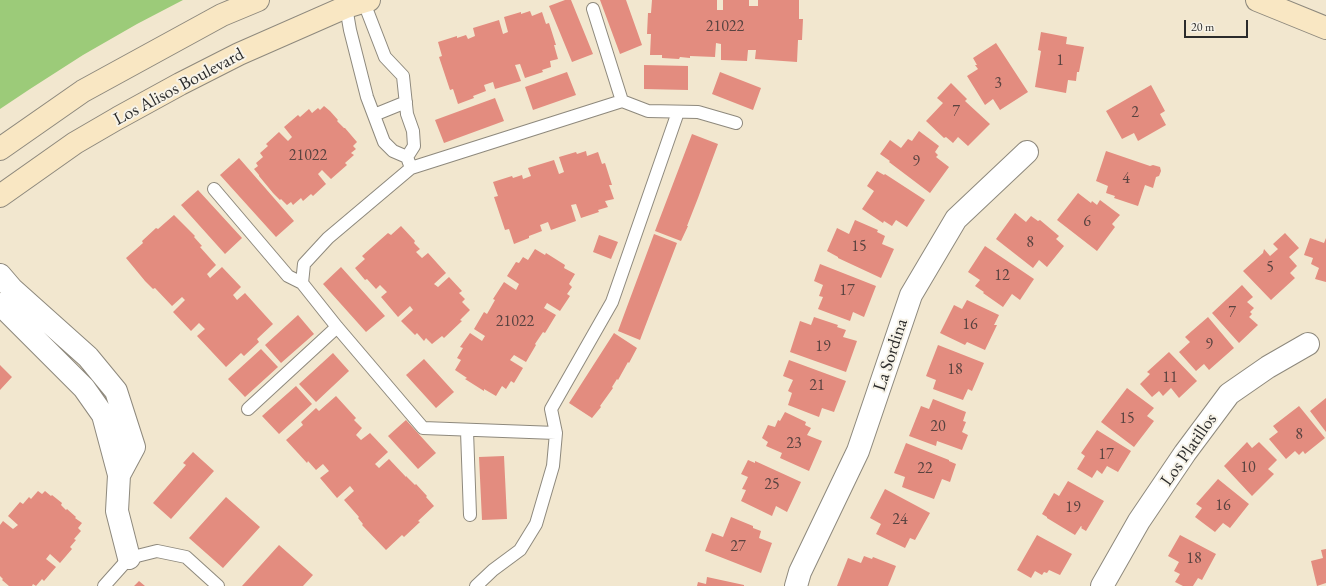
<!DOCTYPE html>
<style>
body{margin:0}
#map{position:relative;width:1326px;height:586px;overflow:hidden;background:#f2e7cf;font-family:"EB Garamond",serif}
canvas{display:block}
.scale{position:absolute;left:1184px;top:20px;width:64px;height:18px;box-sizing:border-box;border:2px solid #2b2b2b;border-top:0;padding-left:5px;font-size:12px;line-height:14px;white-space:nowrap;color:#2b2b2b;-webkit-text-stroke:3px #f7f3e8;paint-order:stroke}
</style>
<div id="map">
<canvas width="1326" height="586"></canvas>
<div class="scale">20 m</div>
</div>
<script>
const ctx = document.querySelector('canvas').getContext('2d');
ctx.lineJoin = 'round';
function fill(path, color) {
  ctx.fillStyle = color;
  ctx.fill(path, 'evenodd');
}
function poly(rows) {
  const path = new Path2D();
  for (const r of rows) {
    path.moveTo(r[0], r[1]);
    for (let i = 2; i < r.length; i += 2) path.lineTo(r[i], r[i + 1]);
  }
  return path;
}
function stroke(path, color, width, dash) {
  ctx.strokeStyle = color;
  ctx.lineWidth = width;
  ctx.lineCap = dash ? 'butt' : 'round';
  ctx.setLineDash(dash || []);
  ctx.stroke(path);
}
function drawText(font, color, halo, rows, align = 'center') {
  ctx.font = font + ' "EB Garamond",serif';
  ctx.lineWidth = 4;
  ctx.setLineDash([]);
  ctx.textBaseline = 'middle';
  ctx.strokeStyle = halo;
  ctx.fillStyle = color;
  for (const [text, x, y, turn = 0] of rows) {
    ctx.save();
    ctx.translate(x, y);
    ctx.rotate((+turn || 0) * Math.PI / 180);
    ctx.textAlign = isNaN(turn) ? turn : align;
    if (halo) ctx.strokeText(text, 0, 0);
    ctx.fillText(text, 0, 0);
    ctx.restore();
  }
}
fill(poly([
 [0,0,183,0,137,24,83,55,30,89,0,109]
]), '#9ccb79');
fill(poly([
 [565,0,571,0,593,54,572,62,549,6],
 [600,0,626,0,642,45,620,54],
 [652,0,717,0,717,10,723,10,723,0,749,0,749,6,758,6,758,0,799,0,799,19,803,19,802,40,798,40,797,62,755,59,756,50,748,50,747,61,721,60,721,44,716,43,715,57,690,56,690,58,680,57,679,59,662,58,662,55,650,55,651,34,647,34,648,13,651,13],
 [530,11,532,16,542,12,546,24,549,23,556,45,554,45,558,59,550,61,551,67,542,70,543,72,525,78,520,64,515,65,521,81,495,89,493,82,484,85,486,91,473,96,474,98,458,104,453,89,450,90,439,57,442,56,438,42,457,36,457,38,466,35,468,39,475,36,473,28,499,20,503,34,508,32,504,17,521,12,521,14],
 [1041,32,1067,37,1066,44,1084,47,1079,72,1077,72,1076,81,1068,80,1066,93,1035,87,1041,51,1038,50],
 [996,43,1028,92,1000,110,993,99,985,105,967,76,978,69,975,65,977,65,973,58],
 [644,65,688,66,688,90,644,89],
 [567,72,576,95,533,110,525,87],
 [720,72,761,88,753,110,712,94],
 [951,83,967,99,965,101,990,124,968,146,958,137,953,143,946,137,944,138,926,121,943,103,937,98],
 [1151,85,1165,111,1160,114,1166,125,1138,141,1134,133,1122,139,1106,111],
 [495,98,504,121,444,143,435,120],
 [324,106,330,111,338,120,337,121,344,128,345,128,357,142,353,146,356,149,351,153,354,155,345,163,347,165,331,179,322,170,318,174,326,184,313,196,311,194,303,201,301,198,293,205,291,202,287,205,281,199,280,200,273,193,259,176,259,175,254,169,258,166,256,163,263,157,260,153,268,146,266,144,279,132,288,141,292,137,284,127,298,115,300,117,309,109,312,113,318,108,320,110],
 [919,131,939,146,935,152,938,155,936,157,949,167,930,193,889,162,890,161,880,154,890,140,901,148,908,139,912,141],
 [692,134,718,144,698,198,687,226,688,226,681,241,655,231],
 [586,151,587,156,598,152,602,164,605,163,612,185,609,185,614,199,605,201,608,207,598,210,599,212,581,218,576,204,571,205,576,221,551,230,548,222,540,225,542,231,529,236,529,238,514,244,509,229,505,230,494,197,498,196,493,182,512,176,513,178,522,175,523,179,531,176,528,168,554,160,559,174,564,172,559,157,576,152,577,154],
 [1106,151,1150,166,1153,165,1160,167,1161,171,1159,176,1156,177,1153,188,1145,185,1138,206,1114,198,1115,196,1106,193,1108,186,1096,181],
 [239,158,294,221,276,237,220,175],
 [877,171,884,175,885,174,925,200,907,227,896,220,892,226,884,221,883,223,862,209,874,191,867,186],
 [198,190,242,238,225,254,181,205],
 [1078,193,1091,203,1092,201,1097,205,1100,200,1120,215,1112,224,1115,227,1097,251,1057,220],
 [1015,213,1026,222,1031,216,1038,221,1040,220,1059,236,1056,239,1064,246,1047,267,1039,260,1033,268,996,239],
 [174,215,195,236,194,237,202,246,200,247,216,265,207,274,210,278,222,267,241,287,233,295,237,300,245,293,273,324,257,339,259,342,244,356,241,353,226,367,197,336,205,329,199,323,191,331,173,312,185,300,182,297,172,306,155,288,153,289,145,281,126,258,143,243,142,241,156,228,158,229],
 [855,220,878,230,877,232,885,236,882,244,894,249,881,278,838,258,838,257,827,251,837,228,849,234],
 [401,226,415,241,414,243,420,249,416,252,422,258,428,253,446,273,434,284,438,287,449,277,462,291,459,293,465,299,462,302,470,310,460,320,462,321,444,338,442,336,432,344,426,338,424,341,417,333,415,335,401,321,413,310,410,306,398,317,381,297,387,292,380,285,376,289,367,279,365,280,355,268,365,259,362,256,388,233,391,235],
 [1285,233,1299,248,1289,257,1297,266,1290,273,1295,278,1271,300,1243,271,1263,253,1264,249,1270,256,1278,249,1273,244],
 [654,234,677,243,640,340,618,331],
 [599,235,618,242,611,259,593,252],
 [1310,238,1324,243,1326,238,1326,282,1315,279,1319,268,1311,264,1313,258,1304,255],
 [985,246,1034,279,1020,300,1012,294,1003,307,983,293,984,292,975,286,980,280,968,272],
 [535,249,545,255,546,253,565,265,564,268,575,274,569,284,572,287,567,294,570,296,560,311,547,303,544,308,556,315,545,333,543,332,535,344,536,345,526,362,514,355,510,360,523,368,514,383,511,381,506,389,502,386,496,396,484,389,484,391,465,379,467,378,455,370,461,360,457,358,463,348,460,347,470,333,482,341,485,336,474,329,484,312,487,314,495,300,493,299,504,282,516,290,519,284,507,276,516,262,519,263,523,257,528,260],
 [820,264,876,286,864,317,853,312,850,321,818,309,823,297,819,296,823,285,814,281],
 [341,267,385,316,366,332,323,284],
 [1242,285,1253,297,1247,302,1254,308,1250,312,1252,314,1249,317,1258,325,1239,343,1212,313],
 [967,300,999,315,994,325,997,325,985,350,967,342,965,345,940,333,954,305,962,309],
 [298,315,314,334,281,363,265,345],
 [814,317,838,325,837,327,846,330,843,337,857,341,846,372,790,352,800,321,811,325],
 [1208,317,1234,348,1209,370,1204,364,1196,371,1179,352,1190,342,1185,337],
 [614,333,637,348,629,363,628,362,618,380,617,379,612,387,613,388,600,406,601,407,592,418,569,403],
 [938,345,984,363,972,391,968,389,963,400,933,389,936,380,926,376],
 [261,349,278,367,245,397,228,379],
 [1169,352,1197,381,1179,398,1171,388,1163,396,1159,391,1152,397,1140,384,1150,374,1147,372],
 [333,353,349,371,316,402,299,384],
 [424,359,454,392,436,408,406,375],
 [789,360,846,381,834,412,822,408,819,417,788,405,792,393,788,391,793,380,783,376],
 [0,365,12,377,0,390],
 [296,386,312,404,279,434,262,416],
 [1127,388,1154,408,1147,416,1154,421,1134,447,1101,422],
 [336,396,356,418,354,420,362,428,356,435,361,440,370,433,388,452,375,464,379,468,389,459,406,477,406,476,415,485,416,484,427,496,426,497,434,506,418,521,420,522,404,537,402,535,386,550,362,525,363,524,358,518,359,517,344,500,354,491,350,486,337,498,320,478,329,471,323,464,316,470,308,461,307,463,286,440,303,425,301,422,316,408,319,411],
 [1326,398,1326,432,1310,411],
 [933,399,966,412,963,421,966,422,962,432,968,435,962,450,937,441,936,446,909,436,921,406,929,409],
 [1299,406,1325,438,1305,454,1303,451,1299,455,1295,451,1286,459,1269,439,1278,432,1273,426],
 [785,412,806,422,805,425,811,428,807,435,822,441,809,471,780,458,782,453,766,446,768,442,762,438,768,425,775,427,778,420,780,421],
 [406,420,436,453,418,469,388,436],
 [1097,430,1131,451,1118,472,1107,466,1102,474,1097,470,1092,478,1077,469,1085,456,1081,453],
 [1247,442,1252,448,1259,442,1277,460,1268,469,1274,474,1252,496,1224,466],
 [906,443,949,460,949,461,956,464,950,482,942,479,934,499,902,487,905,477,894,473],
 [193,452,214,471,171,519,153,503,186,465,183,463],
 [504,456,507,519,482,520,479,457],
 [748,460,755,463,755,461,801,482,787,512,776,506,772,516,741,501,746,490,742,489,748,477,741,474],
 [1218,479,1249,504,1230,528,1223,523,1215,532,1195,517,1202,508,1196,504],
 [1068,481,1104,501,1086,531,1081,528,1082,527,1081,526,1075,535,1047,518,1047,517,1042,514,1054,493,1059,496],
 [885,489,930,513,915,540,910,538,905,548,876,534,881,524,870,518],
 [38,491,42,494,45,491,51,496,52,495,62,503,61,505,66,510,67,509,76,517,75,518,82,523,78,528,81,531,74,539,76,540,70,547,72,549,60,563,50,554,46,559,56,567,44,581,42,579,36,586,33,584,32,586,9,586,2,580,3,579,0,576,0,525,3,521,13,529,18,525,8,516,20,502,23,504,29,497,31,499],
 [226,497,260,527,223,568,189,538],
 [731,517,753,526,753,528,761,531,759,538,772,543,761,573,705,551,712,533,723,537],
 [1037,535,1072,554,1060,575,1049,570,1047,573,1044,572,1042,575,1035,571,1031,578,1017,570],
 [1180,535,1216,554,1202,580,1198,578,1193,586,1183,586,1175,582,1180,574,1174,571,1179,562,1168,556],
 [279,545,313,575,303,586,242,586],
 [1326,549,1326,583,1317,586,1311,561,1323,558,1321,550],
 [864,556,872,559,873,557,896,566,888,586,837,586,848,558,861,563],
 [707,577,744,585,744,586,697,586,698,582,706,584],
 [139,581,145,586,134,586]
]), '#e38c7f');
const service = poly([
 [363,0,385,57,403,76,407,114,413,131,414,146,407,157],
 [344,3,346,7,350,30,367,97,384,142,393,151,407,157,411,168],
 [593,9,622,101,648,111,698,112,736,123],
 [622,101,411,168,328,238,304,264,302,283,337,327,423,428,556,433,551,409,612,302,678,112],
 [374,115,406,102],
 [214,189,288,276,302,283],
 [248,409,337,327],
 [467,431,470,515],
 [104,586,129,558,157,551,186,557,218,586],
 [476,586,493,570,520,550,536,524,553,466,556,433]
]);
const minor = poly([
 [0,275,12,289,88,357,116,391,134,447,119,475],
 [0,304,84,388,103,415,119,475,117,511,129,558],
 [796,586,800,572,858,451,911,295,956,219,1027,152],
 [1102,586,1139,521,1185,453,1229,394,1268,367,1308,344]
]);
const secondary = poly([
 [1257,0,1326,28],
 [0,149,83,91,222,15,258,0],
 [0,196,75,143,118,118,180,84,239,54,346,7,369,0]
]);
stroke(service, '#8e897d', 14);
stroke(minor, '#8e897d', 24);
stroke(secondary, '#8e897d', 24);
stroke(service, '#fff', 12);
stroke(minor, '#fff', 22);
stroke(secondary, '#f9e7c3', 22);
drawText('16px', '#594340', null, [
 ["21022",725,27],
 ["1",1060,61],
 ["3",998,84],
 ["7",956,112],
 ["2",1135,113],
 ["21022",308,156],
 ["9",916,162],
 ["4",1126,179],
 ["6",1087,222],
 ["8",1030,243],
 ["15",859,247],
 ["5",1270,268],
 ["12",1002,276],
 ["17",847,291],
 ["7",1232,313],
 ["21022",515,322],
 ["16",970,325],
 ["9",1209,345],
 ["19",823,347],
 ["18",955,370],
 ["11",1170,378],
 ["21",817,386],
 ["15",1127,419],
 ["20",938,427],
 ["8",1299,435],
 ["23",794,444],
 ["17",1106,455],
 ["10",1248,468],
 ["22",925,469],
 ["25",772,485],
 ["16",1223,506],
 ["19",1073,508],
 ["24",900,520],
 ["27",738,547],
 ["18",1194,559]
]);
drawText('18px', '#2b2b2b', '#f7f3e8', [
 ["Los Alisos Boulevard",179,87,-28],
 ["La Sordina",891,355,-72],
 ["Los Platillos",1189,450,-55]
]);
</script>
